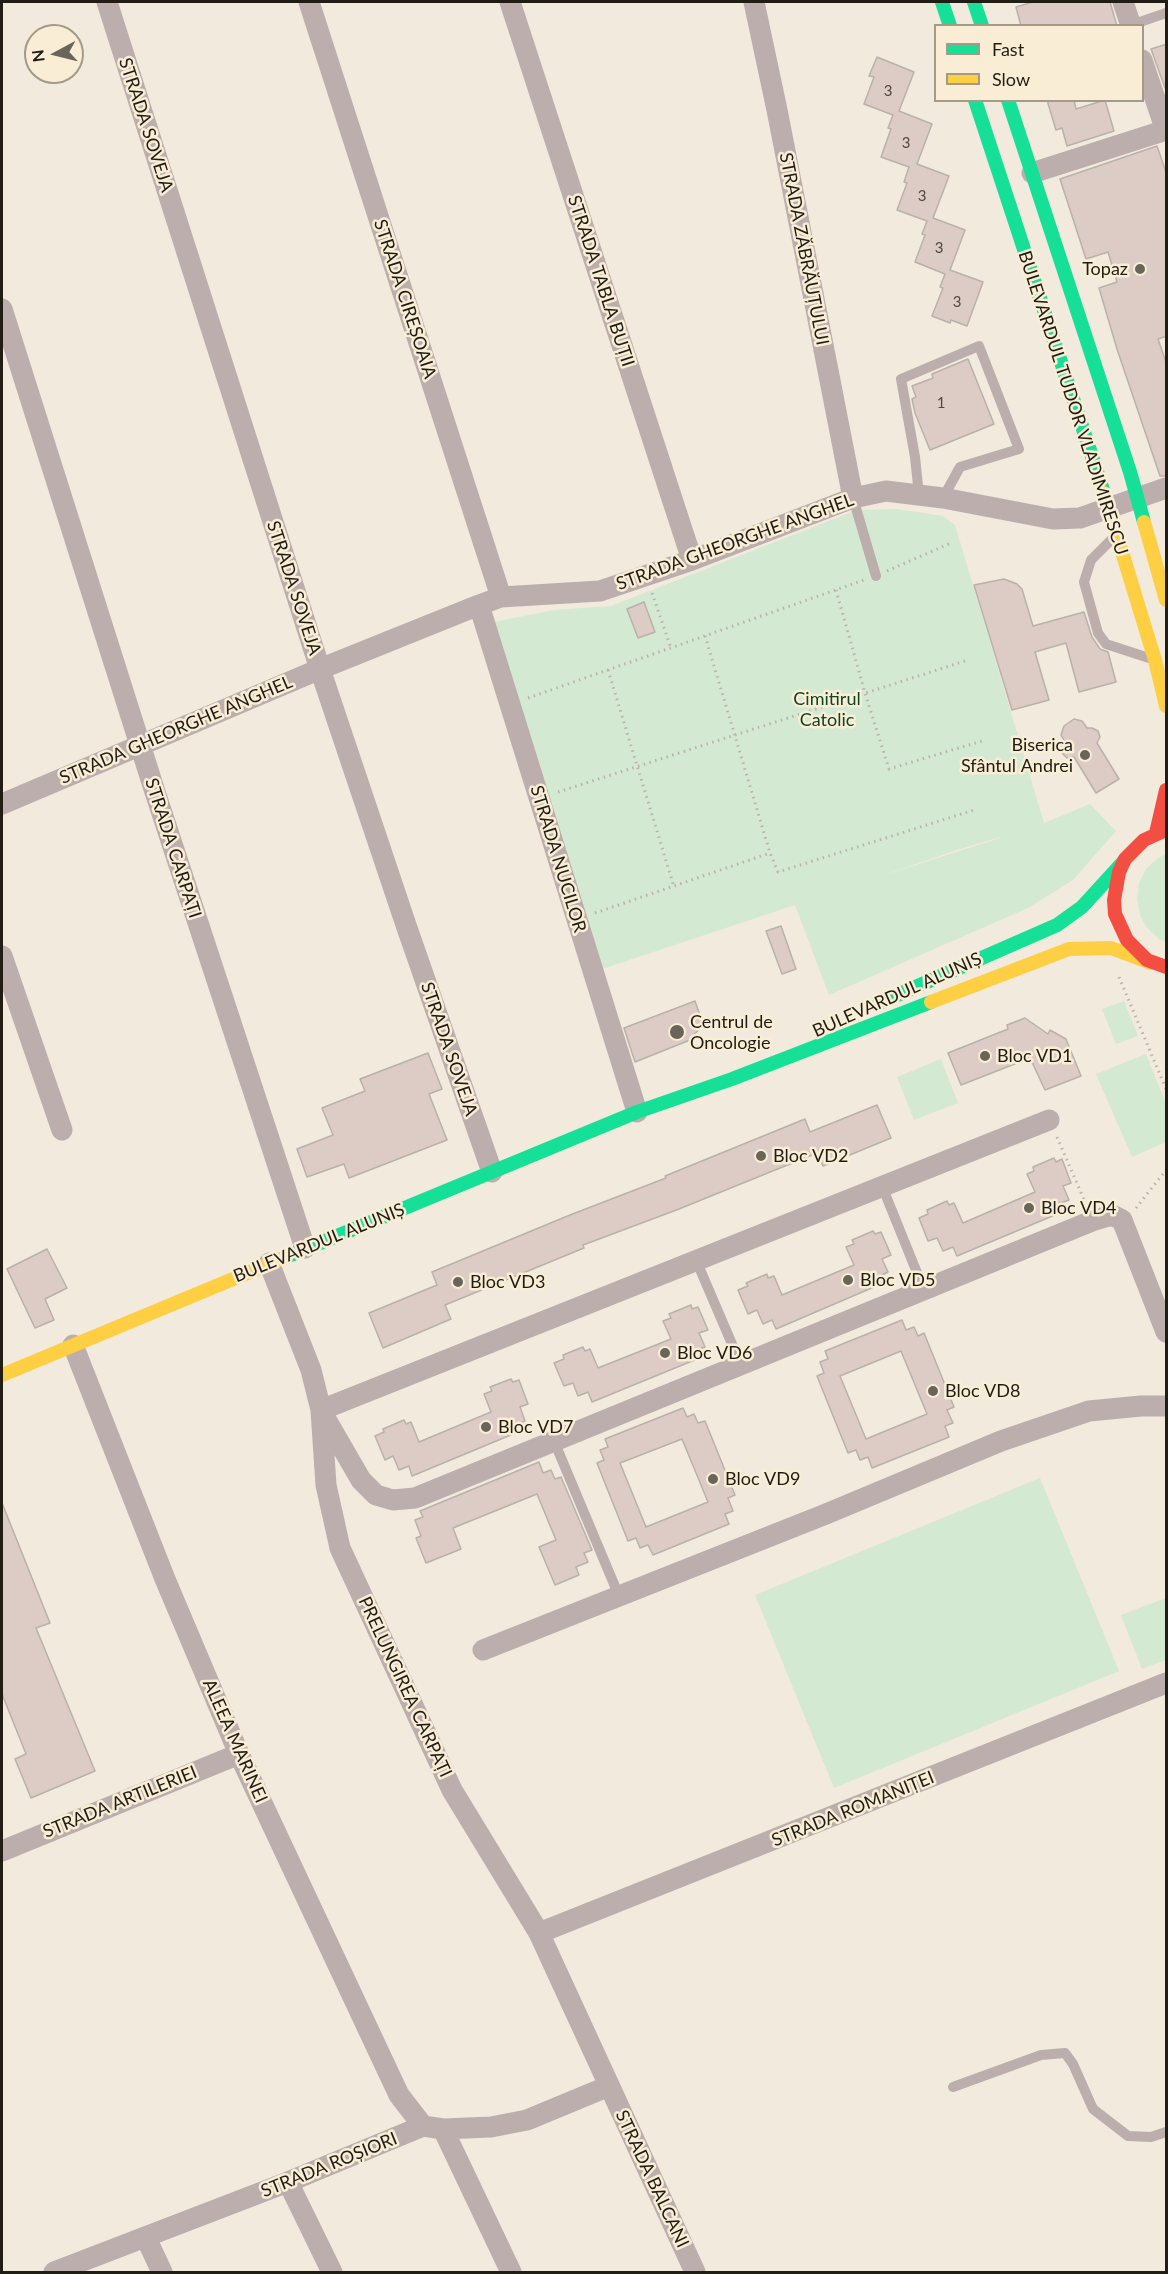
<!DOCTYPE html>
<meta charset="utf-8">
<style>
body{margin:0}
#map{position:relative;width:1168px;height:2274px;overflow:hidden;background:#f1eadd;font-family:Lato,sans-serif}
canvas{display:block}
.frame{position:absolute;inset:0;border:3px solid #211d14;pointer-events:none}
.legend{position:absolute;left:934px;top:24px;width:210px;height:78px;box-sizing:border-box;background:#f9eed5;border:2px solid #a39a88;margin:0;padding:8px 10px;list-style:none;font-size:18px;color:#211d14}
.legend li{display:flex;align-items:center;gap:12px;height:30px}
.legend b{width:30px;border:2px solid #a39a88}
.north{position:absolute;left:24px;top:24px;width:60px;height:60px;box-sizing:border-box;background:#f9eed5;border:2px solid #a39a88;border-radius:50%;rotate:263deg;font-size:16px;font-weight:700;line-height:24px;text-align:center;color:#211d14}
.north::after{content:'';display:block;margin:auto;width:21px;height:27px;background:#6a655a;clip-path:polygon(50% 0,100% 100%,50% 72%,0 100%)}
</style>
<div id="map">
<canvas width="1168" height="2274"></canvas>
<div class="frame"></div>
<ul class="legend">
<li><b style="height:8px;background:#16e098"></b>Fast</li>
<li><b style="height:8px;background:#ffcf43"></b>Slow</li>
</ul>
<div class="north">N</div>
</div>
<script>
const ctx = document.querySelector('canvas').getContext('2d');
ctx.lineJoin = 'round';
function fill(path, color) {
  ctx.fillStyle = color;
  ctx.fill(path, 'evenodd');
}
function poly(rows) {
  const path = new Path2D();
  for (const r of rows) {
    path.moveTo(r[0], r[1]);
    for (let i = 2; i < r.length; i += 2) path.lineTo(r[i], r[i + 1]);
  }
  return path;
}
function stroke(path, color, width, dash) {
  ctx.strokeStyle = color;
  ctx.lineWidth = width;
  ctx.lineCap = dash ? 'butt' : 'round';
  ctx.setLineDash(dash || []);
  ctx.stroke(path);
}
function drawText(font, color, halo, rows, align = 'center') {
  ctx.font = font + ' Lato,sans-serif';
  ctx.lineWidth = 5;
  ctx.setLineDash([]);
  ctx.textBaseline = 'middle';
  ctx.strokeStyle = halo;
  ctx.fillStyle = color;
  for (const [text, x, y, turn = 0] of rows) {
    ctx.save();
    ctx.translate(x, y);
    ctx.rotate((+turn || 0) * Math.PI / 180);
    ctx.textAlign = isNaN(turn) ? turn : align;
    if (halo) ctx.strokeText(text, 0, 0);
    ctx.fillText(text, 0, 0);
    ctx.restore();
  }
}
fill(poly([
 [897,509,943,516,955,525,1044,823,1090,804,1116,831,1073,880,1028,908,829,995,795,905,602,969,494,622,554,610,611,606,857,510],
 [1000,837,1000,838,878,877,957,850],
 [1166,854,1166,942,1159,939,1147,928,1140,915,1137,899,1139,883,1146,869,1158,858],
 [1124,1001,1138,1036,1116,1044,1102,1009],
 [1146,1054,1166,1104,1166,1142,1132,1157,1096,1074],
 [941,1059,958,1103,914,1120,897,1077],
 [1040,1478,1119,1671,834,1788,755,1595],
 [1166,1598,1166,1660,1142,1669,1121,1615]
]), '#d4e9d1');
const building = poly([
 [1033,2,1110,2,1117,26,1021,26,1016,7,1033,2],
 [1167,44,1167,88,1165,88,1151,49,1167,44],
 [877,57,914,72,899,111,932,124,917,164,949,176,933,218,965,230,950,270,983,282,967,326,951,320,950,323,932,316,943,288,940,287,945,274,915,262,925,235,922,234,927,221,897,210,907,183,904,182,909,167,881,157,891,129,888,128,893,115,864,104,874,77,869,76,877,57],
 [1047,100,1074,100,1076,109,1105,100,1114,131,1067,146,1062,128,1056,130,1047,100],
 [1157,146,1167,175,1167,336,1158,339,1167,365,1167,476,1160,476,1117,349,1099,288,1117,282,1108,252,1086,259,1060,179,1157,146],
 [968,359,994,424,930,450,915,413,912,399,916,397,912,386,933,378,932,374,968,359],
 [1004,579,1017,584,1022,589,1033,626,1084,612,1092,637,1100,649,1108,652,1116,682,1079,692,1066,643,1035,652,1049,700,1012,710,974,585,1004,579],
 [644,602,655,632,638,638,627,609,644,602],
 [1074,719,1082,721,1087,728,1092,728,1098,731,1100,737,1097,743,1119,779,1096,793,1074,757,1067,758,1062,753,1062,747,1065,742,1061,735,1064,726,1074,719],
 [781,926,796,969,782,974,766,931,781,926],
 [695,1001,703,1024,690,1040,635,1062,624,1028,695,1001],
 [1025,1018,1048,1034,1050,1030,1066,1039,1081,1076,1045,1090,1030,1058,961,1085,948,1053,1008,1029,1007,1025,1025,1018],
 [428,1053,442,1089,429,1094,447,1140,349,1178,344,1164,307,1177,297,1149,333,1135,322,1108,365,1091,360,1079,428,1053],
 [877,1105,891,1138,823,1166,817,1153,679,1209,583,1245,584,1248,445,1305,451,1319,383,1348,369,1313,437,1285,432,1272,570,1215,666,1178,665,1176,805,1119,810,1132,877,1105],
 [1054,1158,1056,1162,1062,1159,1071,1183,1063,1186,1069,1200,1058,1204,1062,1212,957,1256,953,1247,943,1251,937,1238,928,1241,919,1218,928,1214,927,1210,947,1201,949,1205,954,1203,963,1223,1035,1192,1027,1174,1034,1171,1033,1167,1054,1158],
 [873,1231,875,1234,881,1232,891,1255,882,1259,888,1272,878,1277,881,1284,776,1329,772,1320,763,1324,757,1310,748,1314,738,1290,748,1286,746,1283,767,1274,768,1278,774,1276,782,1295,854,1265,846,1247,854,1244,852,1240,873,1231],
 [47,1249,67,1288,45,1299,54,1320,35,1328,7,1269,47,1249],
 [691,1305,692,1309,698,1307,708,1330,699,1333,705,1347,694,1351,697,1359,592,1402,588,1392,578,1396,573,1383,564,1386,554,1363,564,1359,563,1355,583,1347,585,1351,590,1349,598,1368,671,1339,663,1321,671,1318,669,1314,691,1305],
 [902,1320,906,1330,914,1327,918,1336,924,1333,954,1407,947,1410,953,1423,945,1426,949,1437,872,1468,868,1457,860,1460,856,1450,848,1453,817,1376,824,1373,820,1362,828,1359,825,1351,902,1320],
 [901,1351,927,1414,866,1439,840,1376,901,1351],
 [511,1379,513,1382,519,1380,528,1404,520,1407,525,1421,515,1425,518,1432,412,1476,409,1466,399,1470,393,1456,385,1460,375,1436,384,1432,383,1429,404,1420,406,1424,411,1422,419,1442,491,1412,484,1394,492,1391,490,1387,511,1379],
 [683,1408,687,1417,694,1414,698,1423,705,1421,735,1495,728,1498,733,1511,725,1514,729,1524,653,1555,648,1545,640,1548,636,1538,628,1541,597,1463,604,1460,600,1450,608,1447,605,1439,683,1408],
 [682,1439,708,1502,646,1527,620,1463,682,1439],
 [539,1462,543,1473,551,1470,555,1479,561,1477,592,1550,584,1553,588,1562,576,1567,579,1575,555,1585,539,1547,556,1540,537,1494,453,1528,461,1549,426,1563,416,1538,421,1536,415,1520,423,1517,420,1511,539,1462],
 [2,1503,50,1623,36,1628,95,1771,31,1798,15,1759,26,1754,2,1694,2,1503]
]);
fill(building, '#dcccc5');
stroke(building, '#b9b1ab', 1.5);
stroke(poly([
 [887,571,951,543],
 [836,590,865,693,889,769,982,741],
 [652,593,671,648],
 [705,636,770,853,778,872,974,810],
 [608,670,674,887],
 [528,698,864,580],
 [558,792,968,660],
 [595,913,770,853],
 [1119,977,1166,1089],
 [1057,1137,1085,1202],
 [1136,1208,1166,1170]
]), '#bcb1ae', 3, [1.5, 4.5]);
stroke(poly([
 [1131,25,1166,13],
 [919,495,915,457,901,379,979,346,1019,449,960,467,943,498],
 [853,498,876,576],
 [1114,537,1091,560,1084,582,1098,633,1106,644,1149,658],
 [882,1186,924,1290],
 [696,1260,741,1365],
 [554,1441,619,1596],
 [953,2087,1041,2055,1065,2053,1073,2064,1093,2109,1128,2136,1151,2137,1166,2132]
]), '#bdaeae', 10);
stroke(poly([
 [107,2,320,669,406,925,492,1172],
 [309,2,501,597],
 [510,2,692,560],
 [754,2,777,110,853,498],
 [1123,2,1131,26],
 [1142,60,1166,131],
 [1032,173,1166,130],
 [2,309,155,792,305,1248],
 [479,605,637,1112],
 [2,804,320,669,479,605,501,597,600,591,692,560,853,498,886,491,943,498,1053,519,1080,518,1166,488],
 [2,956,62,1130],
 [269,1263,311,1370,321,1410,326,1485,340,1548,452,1790,539,1933,695,2272],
 [73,1345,165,1579,239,1754,399,2095,423,2126],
 [321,1410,1049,1120],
 [324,1416,361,1480,376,1495,393,1500,415,1498,1092,1221,1112,1215,1122,1220,1166,1332],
 [483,1650,826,1514,1001,1441,1089,1411,1141,1406,1166,1406],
 [2,1851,239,1754],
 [539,1933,1166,1683],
 [443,2129,511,2272],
 [288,2182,332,2272],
 [146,2238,162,2272],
 [54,2272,288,2182,423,2126,443,2129,491,2127,527,2120,609,2086]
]), '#bdaeae', 21);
stroke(poly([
 [942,2,950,26],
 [974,2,982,26],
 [975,100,1104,493],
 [1008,100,1130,472,1144,522],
 [879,1003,1057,925,1082,907,1124,861],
 [286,1257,637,1112,732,1079,931,1002]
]), '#16e098', 14);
stroke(poly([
 [1104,493,1155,660,1166,706],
 [1144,522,1166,600],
 [931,1002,1069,949,1111,948,1151,963],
 [2,1375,286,1257]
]), '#ffcf43', 14);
stroke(poly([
 [1166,830,1144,840,1125,859,1119,872,1114,900,1115,914,1127,940,1147,960,1166,967],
 [1156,833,1166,790]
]), '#f24e42', 14);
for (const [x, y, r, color] of [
 [1140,269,6,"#6a655a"],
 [1085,755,6,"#6a655a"],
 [677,1032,8,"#6a655a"],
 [985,1056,6,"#6a655a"],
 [761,1156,6,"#6a655a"],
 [1029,1208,6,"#6a655a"],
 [848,1280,6,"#6a655a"],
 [458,1282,6,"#6a655a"],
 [665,1353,6,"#6a655a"],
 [933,1391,6,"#6a655a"],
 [486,1427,6,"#6a655a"],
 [713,1479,6,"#6a655a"]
]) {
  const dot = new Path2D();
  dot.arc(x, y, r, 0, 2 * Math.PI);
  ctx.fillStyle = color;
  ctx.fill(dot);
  stroke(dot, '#f9eed5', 2);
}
drawText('15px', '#504940', null, [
 ["3",888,91],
 ["3",906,143],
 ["3",922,196],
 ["3",939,248],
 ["3",957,302],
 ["1",941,403]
]);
drawText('18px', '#211d14', '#f9eed5', [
 ["STRADA SOVEJA",146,125,72],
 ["STRADA ZĂBRĂUȚULUI",804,249,79],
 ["STRADA TABLA BUȚII",601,281,72],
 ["STRADA CIREȘOAIA",405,299,72],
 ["BULEVARDUL TUDOR VLADIMIRESCU",1073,403,72],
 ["STRADA GHEORGHE ANGHEL",735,542,-20],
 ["STRADA SOVEJA",294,588,72],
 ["STRADA GHEORGHE ANGHEL",176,730,-23],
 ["STRADA CARPAȚI",173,848,72],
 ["STRADA NUCILOR",558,859,73],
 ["BULEVARDUL ALUNIȘ",897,995,-24],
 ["STRADA SOVEJA",449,1049,71],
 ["BULEVARDUL ALUNIȘ",319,1243,-22],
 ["PRELUNGIREA CARPAȚI",405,1687,65],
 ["ALEEA MARINEI",235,1741,66],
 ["STRADA ARTILERIEI",120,1802,-22],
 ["STRADA ROMANIȚEI",853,1809,-22],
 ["STRADA ROȘIORI",329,2165,-22],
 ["STRADA BALCANI",652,2179,65]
]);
drawText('18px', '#211d14', '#f9eed5', [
 ["Topaz",1128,269,"right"],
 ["Biserica",1073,745,"right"],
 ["Sfântul Andrei",1073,766,"right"],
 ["Centrul de",690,1022],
 ["Oncologie",690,1043],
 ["Bloc VD1",997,1056],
 ["Bloc VD2",773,1156],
 ["Bloc VD4",1041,1208],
 ["Bloc VD5",860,1280],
 ["Bloc VD3",470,1282],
 ["Bloc VD6",677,1353],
 ["Bloc VD8",945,1391],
 ["Bloc VD7",498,1427],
 ["Bloc VD9",725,1479]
], 'left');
drawText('18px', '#0d4624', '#f9eed5', [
 ["Cimitirul",827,699],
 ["Catolic",827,720]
]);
</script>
